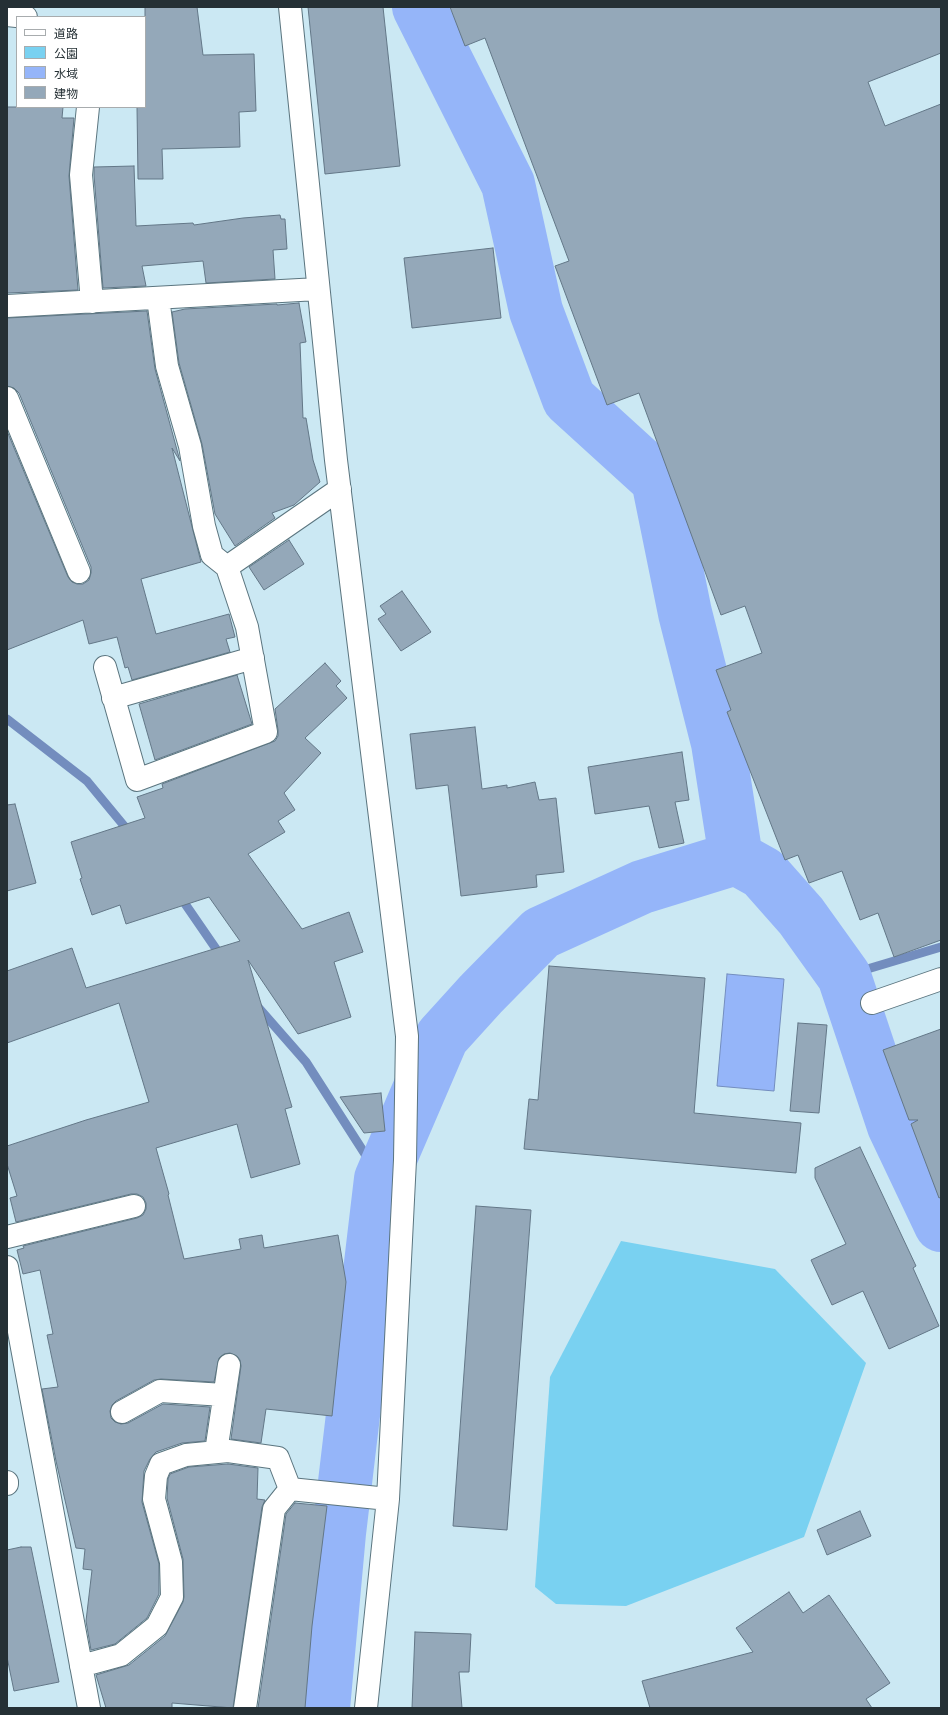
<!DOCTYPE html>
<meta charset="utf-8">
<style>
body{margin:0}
#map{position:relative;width:948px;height:1715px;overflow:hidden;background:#cbe8f3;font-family:"Roboto Condensed","Noto Sans JP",sans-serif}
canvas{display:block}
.frame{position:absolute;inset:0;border:8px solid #253035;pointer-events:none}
.legend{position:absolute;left:16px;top:16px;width:130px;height:92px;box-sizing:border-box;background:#fff;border:1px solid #a8acae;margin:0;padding:5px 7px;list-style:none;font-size:12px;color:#253035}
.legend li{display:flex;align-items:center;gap:8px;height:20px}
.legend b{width:20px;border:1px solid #a8acae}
</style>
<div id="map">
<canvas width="948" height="1715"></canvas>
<div class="frame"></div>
<ul class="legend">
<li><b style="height:5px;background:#fff"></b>道路</li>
<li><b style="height:11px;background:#79d1f1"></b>公園</li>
<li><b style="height:11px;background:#95b5f9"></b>水域</li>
<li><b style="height:11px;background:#94a8b9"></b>建物</li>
</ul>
</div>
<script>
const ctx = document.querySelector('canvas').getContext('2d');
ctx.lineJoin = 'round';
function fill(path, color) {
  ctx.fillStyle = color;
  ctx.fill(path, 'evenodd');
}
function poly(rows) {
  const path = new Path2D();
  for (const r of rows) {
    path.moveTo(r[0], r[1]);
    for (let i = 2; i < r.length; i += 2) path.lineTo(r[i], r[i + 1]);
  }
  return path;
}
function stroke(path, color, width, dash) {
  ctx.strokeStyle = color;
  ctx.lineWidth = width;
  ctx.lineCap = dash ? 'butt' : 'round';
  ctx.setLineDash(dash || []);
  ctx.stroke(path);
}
fill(poly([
 [621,1241,775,1269,866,1363,804,1537,626,1606,556,1604,535,1587,550,1377]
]), '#79d1f1');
const water = poly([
 [727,974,784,979,774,1091,717,1086,727,974]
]);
fill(water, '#95b5f9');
stroke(water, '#738dbe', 1);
stroke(poly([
 [7,719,87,781,130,833],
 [179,895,223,959],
 [844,976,941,947],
 [257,1006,306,1062,381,1179]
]), '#738dbe', 9);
stroke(poly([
 [419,7,508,184,536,311,569,399,658,480,685,613,718,743,736,858,763,873,801,916,844,976,894,1126,941,1225],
 [323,1708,339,1533,381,1179,442,1037,481,994,541,933,642,887,736,858]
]), '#95b5f9', 54);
const building = poly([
 [145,7,197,7,203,55,254,54,256,111,239,112,240,147,162,149,163,179,138,179,137,107,145,107,145,7],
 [308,7,383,7,400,166,325,174,308,7],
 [450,7,941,7,941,53,868,82,885,126,941,104,941,940,894,957,878,913,860,920,842,871,809,883,798,855,785,860,727,712,731,710,716,670,762,653,745,606,721,615,639,393,607,405,555,266,569,261,485,38,465,46,450,7],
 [7,107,63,107,62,118,74,118,69,176,78,290,7,293,7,107],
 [134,166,136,226,193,223,194,225,243,218,280,215,281,219,285,219,287,249,273,250,275,279,206,283,203,261,142,266,146,286,103,288,94,175,94,167,134,166],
 [493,248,501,318,412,328,404,258,493,248],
 [299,303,306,342,300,343,303,418,306,418,313,460,320,482,294,505,272,513,275,518,235,546,215,514,202,444,179,363,172,312,185,309,277,304,277,305,299,303],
 [147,311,155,369,180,461,172,448,201,562,141,579,156,634,229,614,235,637,226,639,230,652,132,680,128,667,125,668,117,637,89,644,83,620,7,650,7,431,68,577,72,582,77,584,83,584,89,580,91,573,91,567,19,393,14,388,7,386,7,318,147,311],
 [289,540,304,564,264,590,249,567,289,540],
 [402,591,431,632,401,651,378,619,386,614,380,606,402,591],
 [325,663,341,681,336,686,347,698,305,738,321,753,284,793,295,810,278,821,285,832,248,854,302,929,349,912,363,952,334,962,351,1017,298,1034,248,960,292,1107,285,1109,300,1164,251,1178,237,1124,156,1148,169,1194,168,1195,184,1259,241,1249,239,1239,262,1235,264,1248,338,1235,346,1282,332,1416,266,1409,261,1443,231,1439,241,1366,240,1360,237,1356,230,1353,224,1354,219,1358,214,1382,161,1379,154,1380,116,1401,112,1405,110,1411,111,1418,115,1422,121,1424,128,1423,163,1404,210,1407,205,1441,182,1443,156,1452,150,1459,144,1471,142,1502,159,1564,159,1594,147,1618,115,1644,91,1650,86,1621,92,1570,83,1569,85,1549,76,1548,56,1461,42,1389,58,1387,47,1335,53,1334,40,1270,23,1274,17,1250,24,1248,23,1246,137,1218,143,1215,146,1209,146,1203,143,1197,137,1194,131,1194,16,1222,10,1198,17,1196,7,1164,7,1146,86,1120,149,1102,119,1003,7,1043,7,971,72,948,86,988,240,941,209,897,126,924,120,905,92,915,80,879,82,878,71,842,145,818,137,797,163,788,162,784,275,741,278,736,278,730,275,709,325,663],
 [237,675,252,724,155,760,139,704,237,675],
 [475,727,482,789,507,785,507,788,535,782,539,800,556,798,564,872,536,875,537,887,461,896,448,785,416,789,410,734,475,727],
 [682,752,689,800,675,802,684,843,659,848,649,806,595,814,588,767,682,752],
 [15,804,36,883,7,891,7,805,15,804],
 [549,966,705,978,694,1113,801,1123,796,1173,524,1149,529,1099,538,1100,549,966],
 [798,1023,827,1025,819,1113,790,1111,798,1023],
 [941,1029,941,1197,939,1198,911,1124,918,1120,909,1120,883,1050,941,1029],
 [381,1093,385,1131,364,1133,340,1097,381,1093],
 [860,1147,916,1266,913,1268,939,1326,889,1349,863,1291,832,1305,811,1260,846,1244,815,1178,815,1168,860,1147],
 [476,1206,531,1210,507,1530,453,1526,476,1206],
 [228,1464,258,1468,257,1499,265,1500,262,1507,233,1708,172,1703,172,1708,106,1708,96,1675,129,1665,165,1636,183,1602,184,1597,183,1559,167,1498,168,1479,170,1474,189,1467,228,1464],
 [295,1503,327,1506,312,1626,305,1708,258,1708,286,1514,295,1503],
 [860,1511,871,1536,827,1555,817,1530,860,1511],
 [21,1547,31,1547,59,1682,14,1691,7,1657,7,1550,21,1547],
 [789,1592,803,1613,829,1595,890,1683,866,1699,872,1708,650,1708,642,1681,753,1652,736,1628,789,1592],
 [415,1632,471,1634,469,1672,459,1672,462,1708,412,1708,415,1632]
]);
fill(building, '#94a8b9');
stroke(building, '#637787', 1);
const minor = poly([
 [290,7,336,460,407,1036,405,1160,388,1499,366,1708],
 [7,15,26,17],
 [88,107,81,175,92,302],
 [7,306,318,289],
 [7,398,79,572],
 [227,567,340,489],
 [105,667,137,780,266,732,247,627,227,567,212,555,204,526,190,446,167,366,158,298],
 [113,698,253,658],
 [872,1003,941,979],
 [7,1237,134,1206],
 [7,1267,89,1708],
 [122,1412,160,1391,224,1395],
 [216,1452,229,1365],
 [7,1482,7,1484],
 [81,1666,121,1655,157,1626,172,1597,171,1562,154,1499,156,1476,161,1464,186,1455,228,1451,278,1458,290,1489],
 [245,1708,274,1509,290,1489,388,1499]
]);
stroke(minor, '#5b757f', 24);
stroke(minor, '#fff', 22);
</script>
